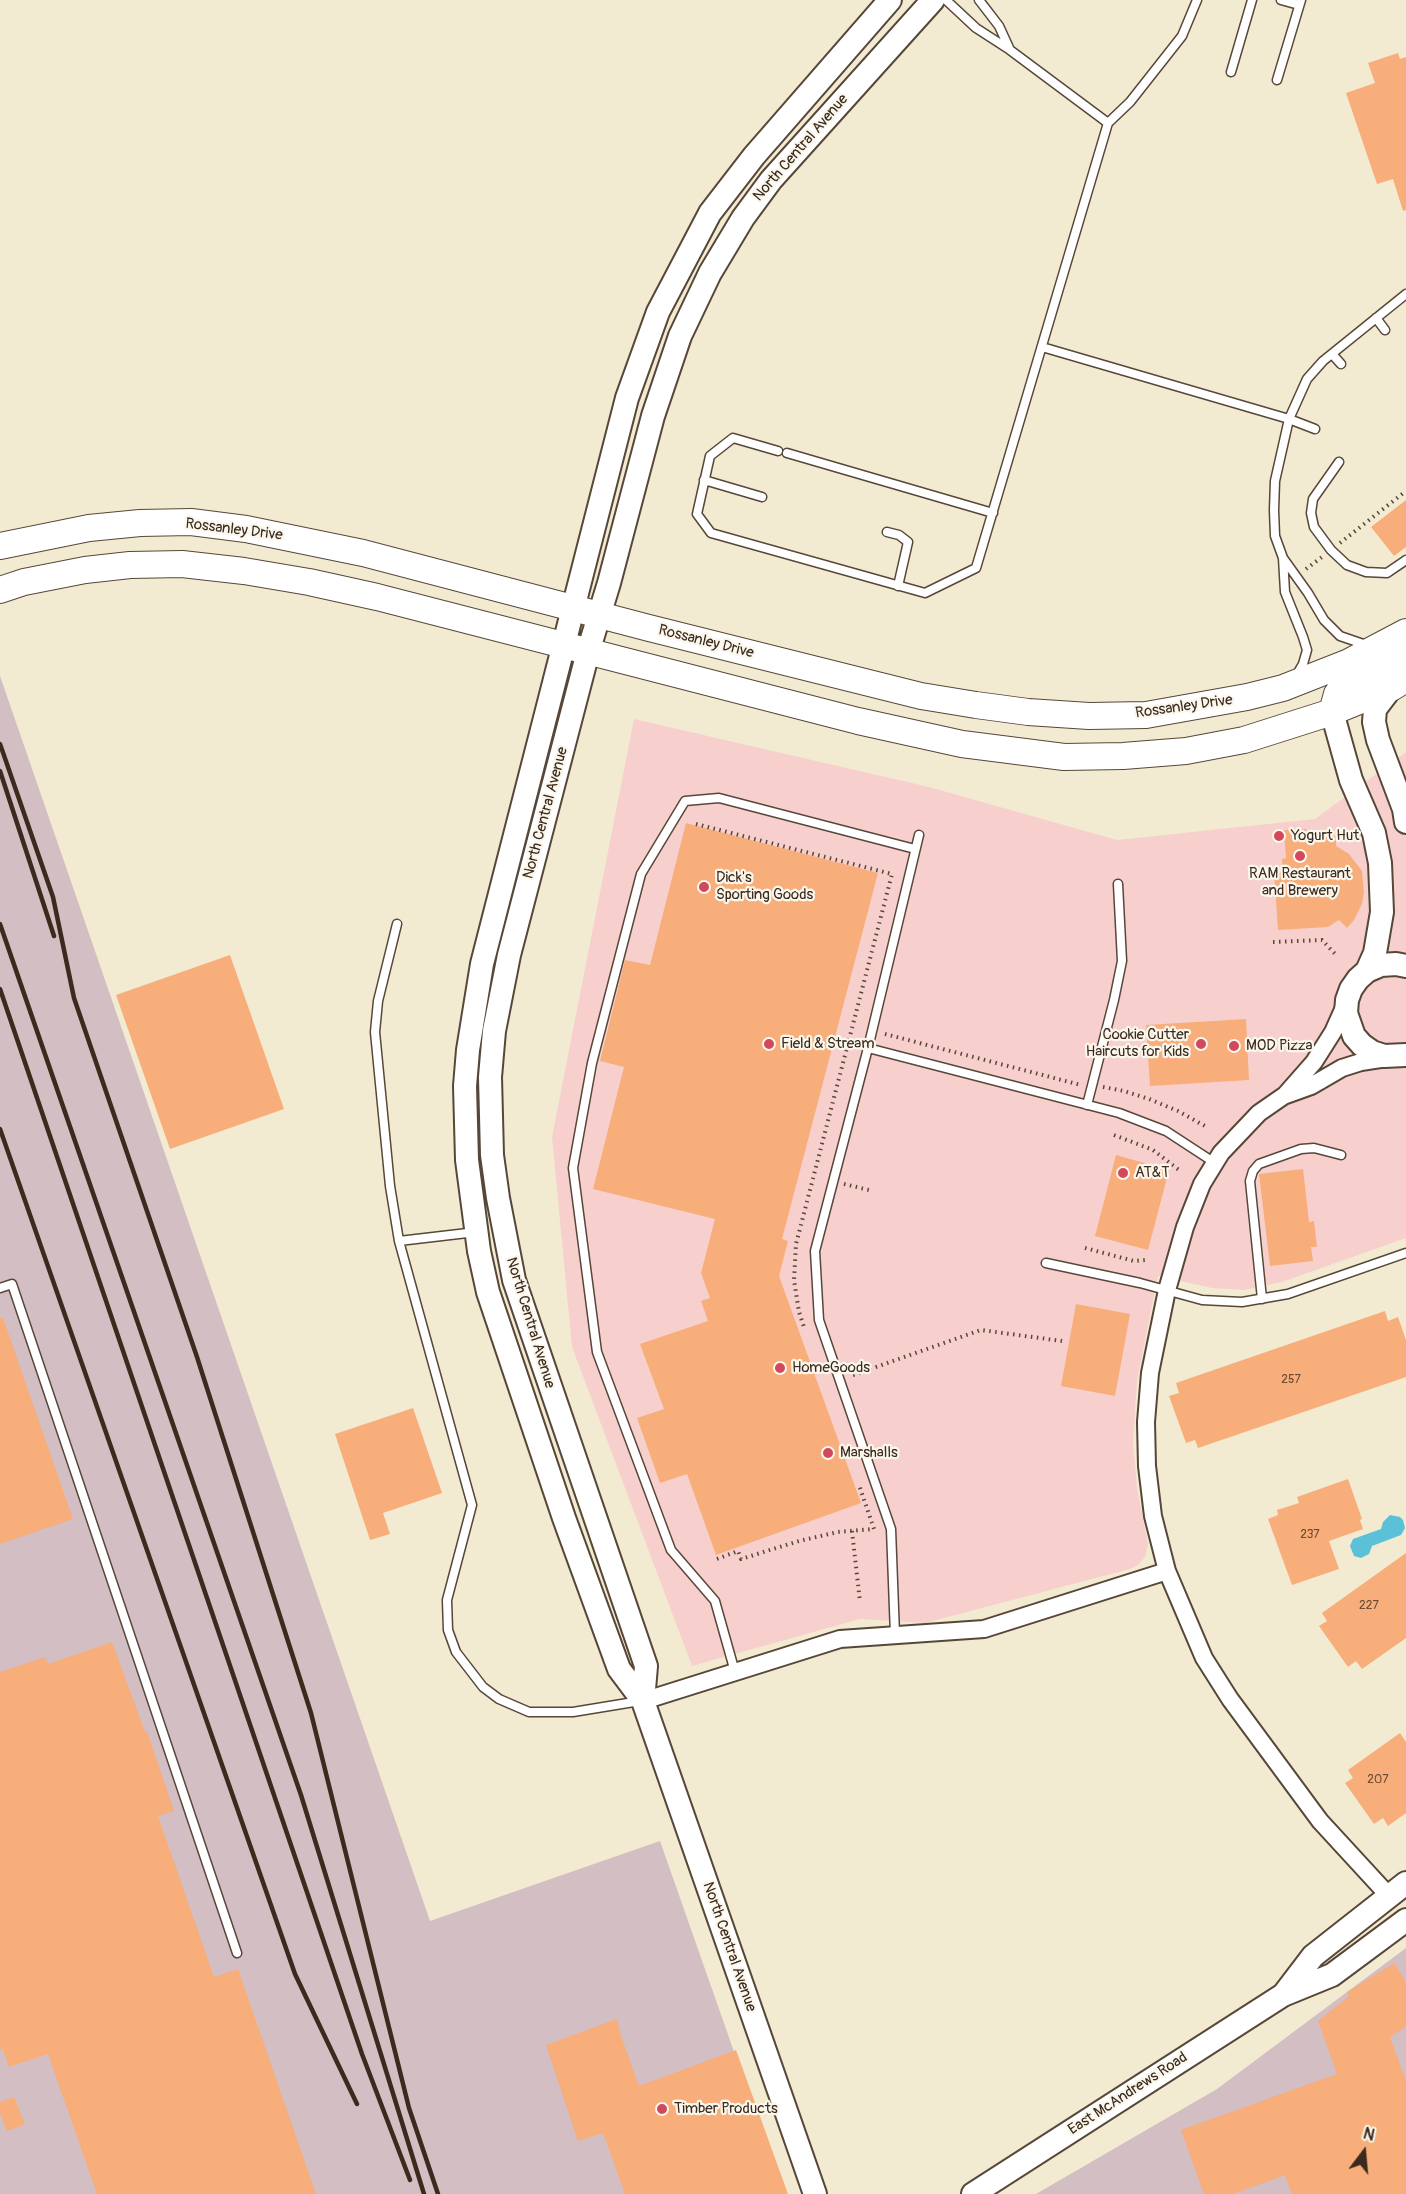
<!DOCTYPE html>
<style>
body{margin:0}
#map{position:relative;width:1406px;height:2194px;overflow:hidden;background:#f3ead2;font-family:Pangolin,sans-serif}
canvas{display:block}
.north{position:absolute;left:1334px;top:2122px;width:60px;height:60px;-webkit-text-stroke:4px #fbf7ec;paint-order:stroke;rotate:16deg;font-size:16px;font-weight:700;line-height:24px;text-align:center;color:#3b2a1e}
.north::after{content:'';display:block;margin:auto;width:21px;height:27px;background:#3b2a1e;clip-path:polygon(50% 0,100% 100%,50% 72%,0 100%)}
</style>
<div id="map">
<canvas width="1406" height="2194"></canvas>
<div class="north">N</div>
</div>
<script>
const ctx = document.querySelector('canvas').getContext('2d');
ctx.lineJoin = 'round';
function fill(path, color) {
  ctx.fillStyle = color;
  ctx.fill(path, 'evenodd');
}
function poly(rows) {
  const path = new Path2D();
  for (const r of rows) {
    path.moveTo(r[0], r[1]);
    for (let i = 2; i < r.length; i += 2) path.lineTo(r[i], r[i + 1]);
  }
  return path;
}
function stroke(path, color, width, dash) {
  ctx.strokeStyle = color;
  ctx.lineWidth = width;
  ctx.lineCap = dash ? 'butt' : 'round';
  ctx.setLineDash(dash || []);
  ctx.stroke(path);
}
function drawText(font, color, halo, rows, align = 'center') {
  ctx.font = font + ' Pangolin,sans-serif';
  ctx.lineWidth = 4.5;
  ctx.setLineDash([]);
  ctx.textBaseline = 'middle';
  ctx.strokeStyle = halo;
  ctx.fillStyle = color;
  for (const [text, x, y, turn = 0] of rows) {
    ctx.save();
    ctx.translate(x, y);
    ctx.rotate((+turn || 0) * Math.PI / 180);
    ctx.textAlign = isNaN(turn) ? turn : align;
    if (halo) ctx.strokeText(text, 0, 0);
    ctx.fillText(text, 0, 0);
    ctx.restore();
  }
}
fill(poly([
 [634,719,929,787,1117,840,1315,819,1406,752,1406,1238,1282,1282,1244,1290,1212,1288,1158,1276,1137,1381,1133,1443,1137,1488,1148,1544,1145,1557,1138,1565,1130,1569,925,1623,860,1619,692,1666,572,1347,552,1137]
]), '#f7d0cd');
fill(poly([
 [0,676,430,1921,660,1841,784,2194,0,2194],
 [1406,1948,1406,2194,1036,2194,1217,2089]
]), '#d2bec3');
fill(poly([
 [1390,1515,1400,1517,1403,1520,1405,1528,1401,1535,1372,1546,1369,1554,1361,1558,1354,1556,1350,1546,1353,1539,1381,1529,1383,1522]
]), '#5bc1d8');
fill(poly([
 [1398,53,1400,59,1406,57,1406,210,1403,211,1393,179,1377,184,1346,93,1375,83,1368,63],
 [1406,500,1406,547,1394,556,1371,527],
 [686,823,878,873,782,1239,788,1241,779,1276,861,1503,716,1555,687,1474,660,1483,637,1418,664,1409,640,1344,708,1321,701,1301,710,1298,701,1273,715,1219,593,1189,624,1067,600,1061,625,960,650,965],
 [1306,829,1306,838,1336,836,1336,846,1349,854,1362,871,1364,892,1362,904,1354,920,1347,928,1339,920,1328,927,1278,930,1274,872,1283,872,1282,859,1286,858,1284,830],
 [230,955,284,1109,170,1149,116,995],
 [1246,1019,1249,1080,1150,1086,1146,1025],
 [1116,1155,1169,1170,1148,1250,1095,1236],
 [1303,1169,1309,1222,1314,1221,1317,1247,1311,1247,1313,1261,1270,1266,1259,1174],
 [1076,1304,1130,1314,1115,1396,1061,1386],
 [1385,1311,1388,1321,1398,1317,1406,1340,1406,1377,1198,1448,1195,1440,1186,1443,1169,1396,1179,1393,1176,1383],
 [0,1318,3,1318,73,1519,0,1544],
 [413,1408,442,1493,383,1513,390,1534,370,1540,335,1434],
 [1348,1479,1362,1519,1360,1520,1363,1529,1329,1541,1339,1569,1292,1585,1268,1519,1278,1515,1277,1510,1299,1503,1297,1497],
 [1406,1553,1406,1638,1362,1669,1356,1661,1348,1667,1319,1626,1327,1621,1322,1613],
 [112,1642,145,1732,147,1731,174,1811,158,1816,214,1977,238,1969,316,2194,97,2194,48,2054,9,2067,3,2049,0,2050,0,1672,45,1657,48,1664],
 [1400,1733,1406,1742,1406,1813,1388,1826,1383,1818,1374,1824,1345,1783,1353,1778,1348,1770],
 [1394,1963,1406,1982,1406,2026,1390,2037,1406,2081,1406,2194,1292,2194,1285,2175,1233,2194,1204,2194,1181,2130,1337,2074,1318,2021,1349,1996,1347,1992],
 [617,2019,621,2036,639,2086,736,2050,788,2194,625,2194,603,2133,578,2141,546,2045],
 [14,2097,25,2124,7,2131,0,2113,0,2102]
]), '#f7ae7a');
const lane = poly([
 [946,0,976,28,1010,50,1108,123,1130,102,1182,36,1197,0],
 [979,0,999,26,1010,50],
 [1281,0,1299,5],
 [1231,72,1252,0],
 [1277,80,1301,0],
 [1376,318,1385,330],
 [1042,347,1289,419,1315,429],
 [1332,354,1341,364],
 [778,451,733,438,710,456,697,514,711,533,925,593,976,568,1108,123],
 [787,453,993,513],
 [1339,462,1313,499,1311,513,1314,527,1331,550,1347,565,1366,572,1387,573,1406,560],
 [704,480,762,497],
 [887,532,899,535,908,542,898,586],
 [1283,558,1308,593,1324,620,1340,636,1369,646],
 [1296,676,1303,664,1307,650,1303,637,1285,592,1283,558,1275,536,1274,510,1275,481,1289,419,1307,379,1323,361,1406,294],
 [397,924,378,1001,375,1032,390,1186,399,1241,472,1505,447,1600,448,1630,456,1652,483,1687,499,1699,529,1712,573,1712,640,1701],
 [868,1048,919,835],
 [1087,1105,1114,1000,1122,961,1118,884],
 [399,1241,476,1232],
 [1046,1263,1140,1283,1202,1300,1242,1302,1288,1294,1406,1253],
 [0,1288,12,1284,237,1953],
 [1262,1299,1250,1181,1253,1171,1259,1164,1301,1149,1314,1148,1341,1155],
 [895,1635,891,1529,819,1320,815,1251,868,1048,1119,1113,1166,1131,1215,1163],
 [735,1672,715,1601,671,1550,597,1352,573,1168,592,1063,641,874,685,801,719,798,915,849]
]);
const street = poly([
 [1346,1003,1333,1032,1314,1062,1285,1095,1259,1113,1221,1153,1202,1184,1185,1227,1167,1290,1150,1373,1146,1422,1147,1466,1153,1516,1167,1571,1204,1658,1230,1699,1320,1821,1389,1896],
 [1286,1095,1311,1086,1342,1068,1361,1062,1387,1058],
 [643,1701,840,1639,984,1629,1167,1571]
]);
const secondary = poly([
 [1391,688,1375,709,1374,722,1378,740,1404,809,1406,822],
 [1332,712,1351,780,1374,833,1380,863,1382,912,1375,953,1367,971],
 [1406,966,1396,964,1381,965,1367,971,1358,979,1351,989,1347,1000,1346,1013,1354,1036,1362,1045,1372,1052,1384,1056,1406,1055],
 [643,1701,646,1666,514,1280,498,1198,492,1155,490,1077,494,1031,509,955,588,652,609,583,653,416,680,336,710,273,743,218,771,180,933,0],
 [1284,1994,1313,1956,1406,1883],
 [815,2194,643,1701,619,1669,564,1518,488,1292,479,1251,467,1160,465,1086,468,1050,482,964,627,398,658,312,710,213,754,156,890,0],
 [973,2194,1283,1995,1332,1975,1406,1920]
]);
const primary = poly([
 [0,546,89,528,140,523,191,522,246,529,363,553,649,628,921,696,976,705,1028,712,1089,716,1146,715,1247,697,1283,688,1349,662,1406,632],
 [0,590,24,582,85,570,130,565,182,564,244,571,309,582,377,597,858,721,962,744,1064,757,1123,756,1186,751,1244,740,1332,712,1391,688,1406,679],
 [1332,712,1337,694,1343,687,1406,657]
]);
stroke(lane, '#574739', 11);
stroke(street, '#574739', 20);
stroke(secondary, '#574739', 26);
stroke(primary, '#574739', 28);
stroke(poly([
 [1340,543,1406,491],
 [1306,569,1322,557],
 [696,824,892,874,796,1244,794,1280,799,1312,804,1327],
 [1273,942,1322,940,1337,956],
 [885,1034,1081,1085],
 [1103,1087,1124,1091,1149,1099,1178,1111,1205,1126],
 [1114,1135,1153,1150,1179,1170],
 [844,1184,873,1191],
 [1085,1248,1134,1261,1146,1260],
 [853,1375,981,1330,1062,1341],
 [852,1531,860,1602],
 [717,1559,738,1551,741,1559,799,1541,838,1532,874,1529,859,1485]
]), '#574739', 4, [1.5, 4.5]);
stroke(lane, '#fff', 8);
stroke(street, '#fff', 16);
stroke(secondary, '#fff', 22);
stroke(primary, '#fff', 26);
stroke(poly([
 [0,744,53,897,74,998,197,1357,311,1713,409,2108,438,2194],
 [0,771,54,936],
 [0,924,301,1795,424,2194],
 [0,989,362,2054,410,2180],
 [0,1129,295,1974,357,2104]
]), '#3b2a1e', 4.5);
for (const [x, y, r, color] of [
 [1279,836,6,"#d1495b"],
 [1300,856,6,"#d1495b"],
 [704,887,6,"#d1495b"],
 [769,1044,6,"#d1495b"],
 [1201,1044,6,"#d1495b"],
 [1234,1046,6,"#d1495b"],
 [1123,1173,6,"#d1495b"],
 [780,1368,6,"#d1495b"],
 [828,1453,6,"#d1495b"],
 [662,2109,6,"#d1495b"]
]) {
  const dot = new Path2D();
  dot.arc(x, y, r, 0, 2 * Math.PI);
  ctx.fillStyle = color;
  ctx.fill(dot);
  stroke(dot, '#fbf7ec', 2);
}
drawText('12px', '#6a4b35', null, [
 ["257",1291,1380],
 ["237",1310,1535],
 ["227",1369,1606],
 ["207",1378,1780]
]);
drawText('15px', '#3b2a1e', '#fbf7ec', [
 ["North Central Avenue",801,148,-49],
 ["Rossanley Drive",234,530,7],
 ["Rossanley Drive",706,642,14],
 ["Rossanley Drive",1184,707,-8],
 ["North Central Avenue",546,813,-75],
 ["North Central Avenue",530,1323,73],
 ["North Central Avenue",729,1947,71],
 ["East McAndrews Road",1128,2094,-33]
]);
drawText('15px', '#3b2a1e', '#fbf7ec', [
 ["Yogurt Hut",1291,836],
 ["RAM Restaurant",1300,874,"center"],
 ["and Brewery",1300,891,"center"],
 ["Dick's",716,878],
 ["Sporting Goods",716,895],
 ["Cookie Cutter",1189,1035,"right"],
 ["Haircuts for Kids",1189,1052,"right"],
 ["Field & Stream",781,1044],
 ["MOD Pizza",1246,1046],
 ["AT&T",1135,1173],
 ["HomeGoods",792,1368],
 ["Marshalls",840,1453],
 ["Timber Products",674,2109]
], 'left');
</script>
